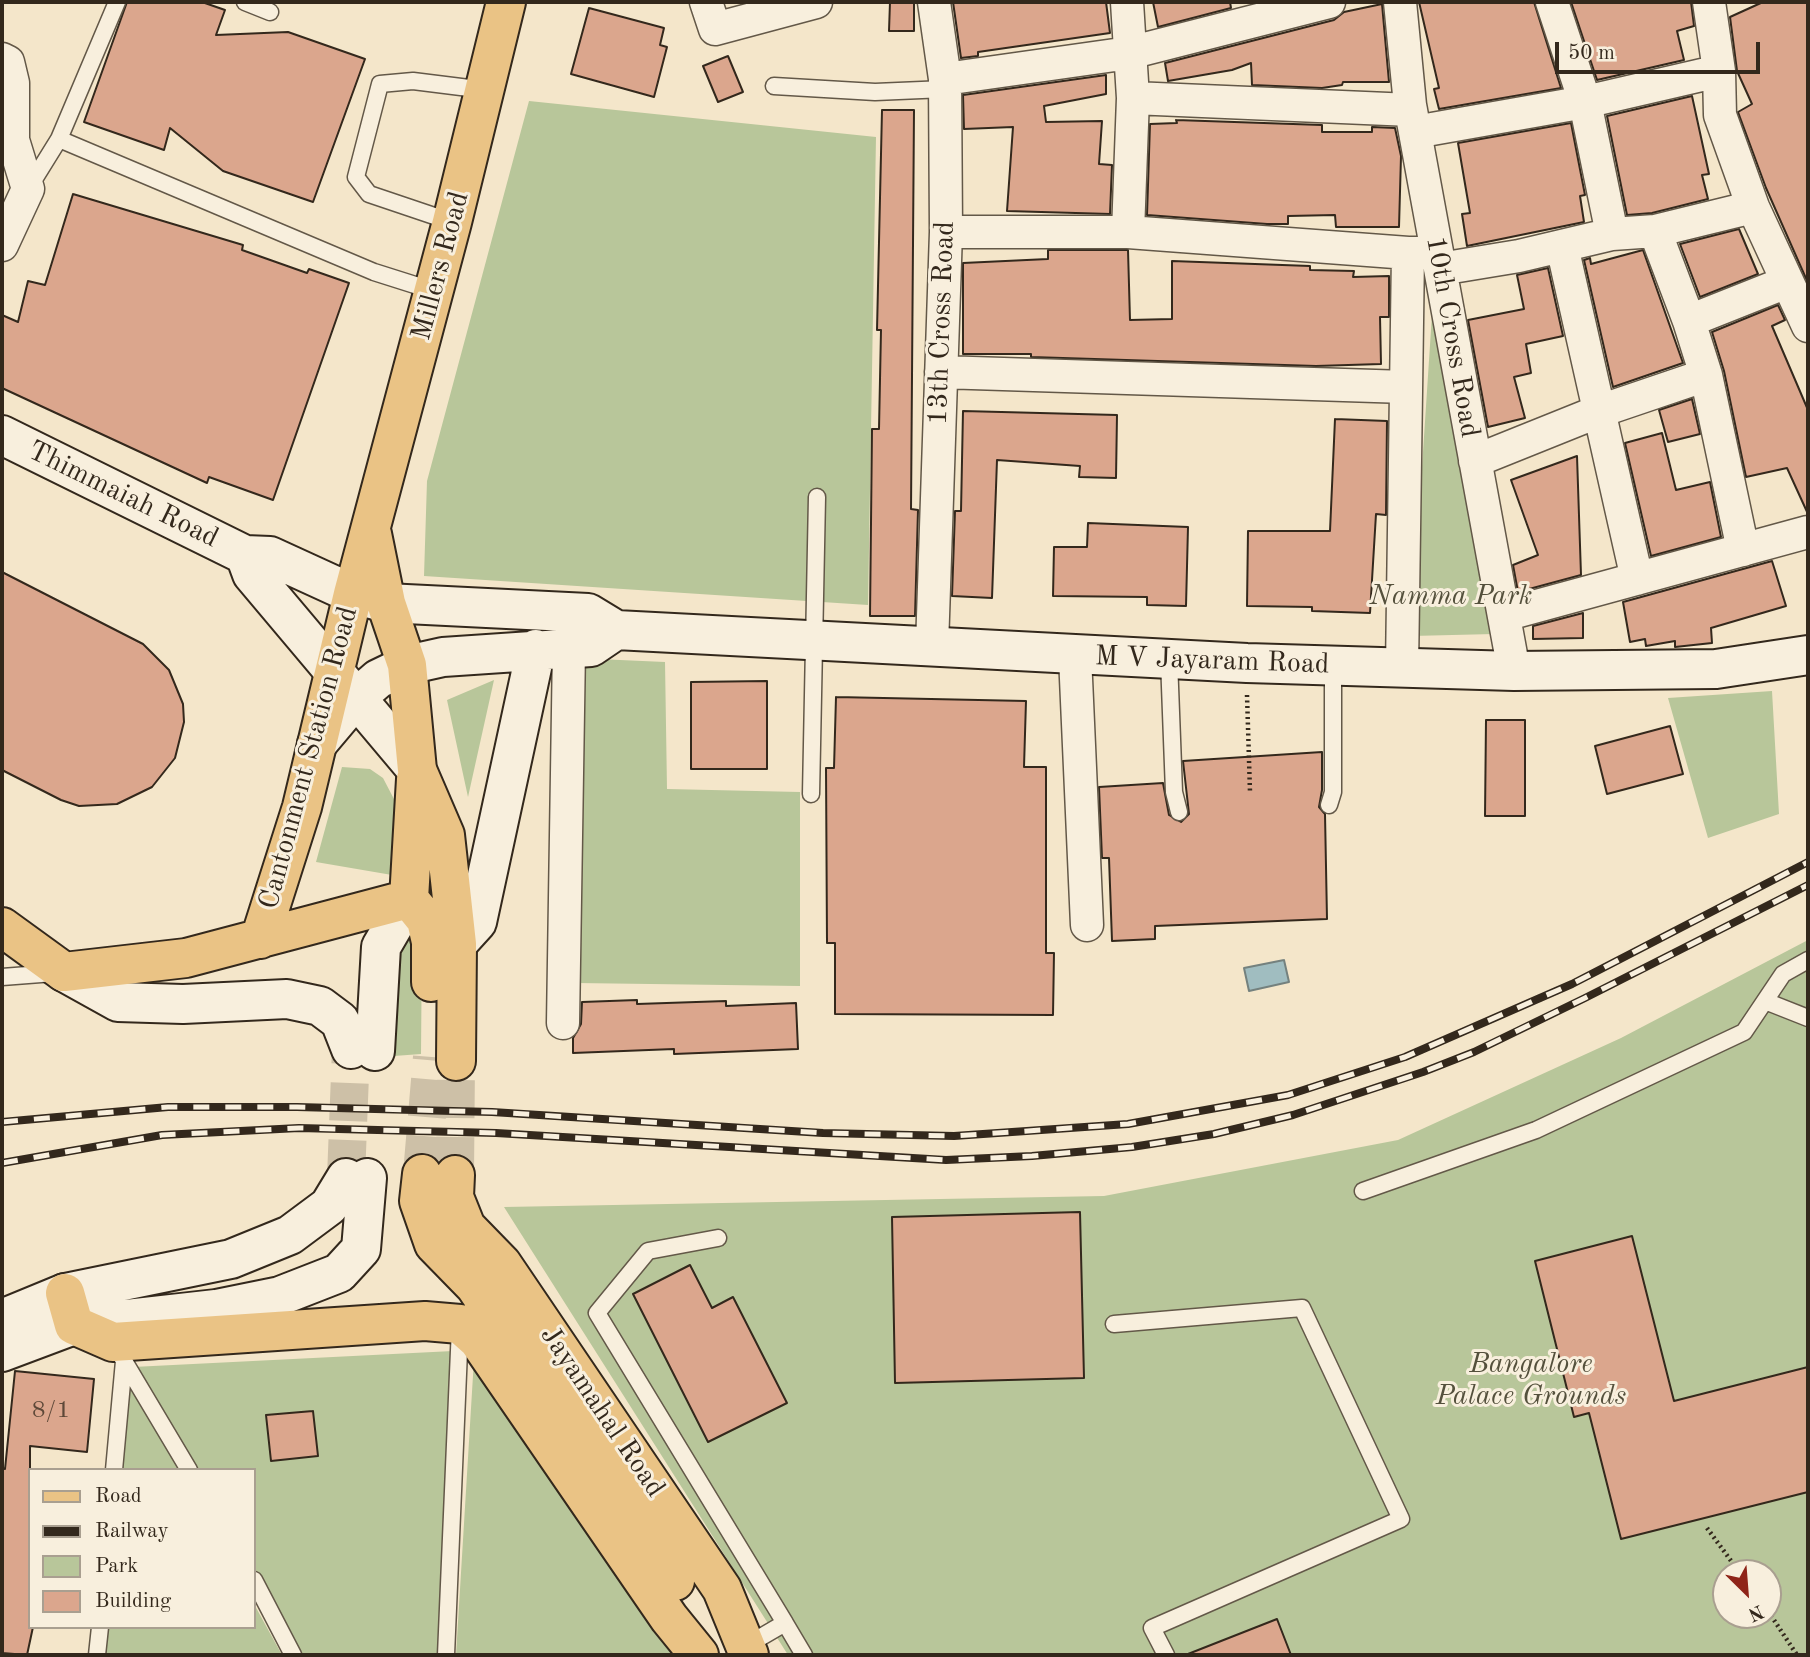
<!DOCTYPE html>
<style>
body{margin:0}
#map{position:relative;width:1810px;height:1657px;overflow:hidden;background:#f4e6ca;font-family:"Old Standard TT",serif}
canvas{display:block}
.frame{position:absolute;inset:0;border:4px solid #33281c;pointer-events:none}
.legend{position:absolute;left:28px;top:1468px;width:228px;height:161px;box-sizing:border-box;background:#f8efdd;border:2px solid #a99f90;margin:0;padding:9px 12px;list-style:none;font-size:21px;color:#33281c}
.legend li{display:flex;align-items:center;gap:14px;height:35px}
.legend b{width:35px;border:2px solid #a99f90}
.north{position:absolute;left:1712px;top:1559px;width:70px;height:70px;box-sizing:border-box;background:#f8efdd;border:2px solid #a99f90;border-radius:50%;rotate:155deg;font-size:19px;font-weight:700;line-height:28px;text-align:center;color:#33281c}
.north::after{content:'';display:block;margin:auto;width:24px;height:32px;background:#8f2418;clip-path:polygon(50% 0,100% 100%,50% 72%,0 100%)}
.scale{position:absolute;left:1555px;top:42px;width:205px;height:32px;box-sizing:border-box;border:4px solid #33281c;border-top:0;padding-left:9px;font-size:21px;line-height:24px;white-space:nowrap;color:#33281c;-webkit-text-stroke:5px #f8efdd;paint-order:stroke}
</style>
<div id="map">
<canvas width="1810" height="1657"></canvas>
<div class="frame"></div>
<ul class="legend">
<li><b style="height:9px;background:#eac385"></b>Road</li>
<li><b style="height:9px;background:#33281c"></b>Railway</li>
<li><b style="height:19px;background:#b8c69a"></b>Park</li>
<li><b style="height:19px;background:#dba68d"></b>Building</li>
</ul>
<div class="north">N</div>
<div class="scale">50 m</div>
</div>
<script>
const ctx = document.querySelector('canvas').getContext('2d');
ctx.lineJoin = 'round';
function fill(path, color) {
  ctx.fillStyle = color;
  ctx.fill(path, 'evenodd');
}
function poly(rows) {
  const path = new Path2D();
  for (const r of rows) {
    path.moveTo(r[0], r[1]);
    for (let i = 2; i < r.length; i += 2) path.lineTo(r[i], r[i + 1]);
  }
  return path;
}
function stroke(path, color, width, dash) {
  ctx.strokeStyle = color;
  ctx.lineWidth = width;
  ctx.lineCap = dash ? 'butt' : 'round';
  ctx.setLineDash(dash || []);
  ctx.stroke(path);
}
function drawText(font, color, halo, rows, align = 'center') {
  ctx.font = font + ' "Old Standard TT",serif';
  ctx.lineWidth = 6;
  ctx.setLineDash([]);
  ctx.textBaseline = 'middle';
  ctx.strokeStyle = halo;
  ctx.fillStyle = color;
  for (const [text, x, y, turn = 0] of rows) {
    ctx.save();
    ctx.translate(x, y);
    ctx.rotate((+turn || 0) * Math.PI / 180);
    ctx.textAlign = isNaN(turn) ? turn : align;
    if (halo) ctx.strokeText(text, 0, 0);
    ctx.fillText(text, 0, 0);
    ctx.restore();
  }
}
fill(poly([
 [529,101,876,137,868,605,424,576,427,481],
 [1433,299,1494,634,1411,636],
 [575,658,665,662,667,789,800,792,800,986,576,983],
 [494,680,468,797,447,700],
 [1772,691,1779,814,1708,838,1668,698],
 [342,767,370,769,383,778,395,801,407,837,392,875,316,862],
 [401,934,422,934,421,1054,394,1056],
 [1808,940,1808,1655,788,1655,504,1207,1104,1196,1398,1140,1621,1038],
 [1726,1573,1768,1573,1768,1615,1726,1615],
 [453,1351,440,1655,299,1655,254,1570,254,1470,195,1470,133,1367],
 [474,1359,680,1655,456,1655],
 [130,1380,180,1470,121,1470],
 [254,1604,282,1655,103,1655,106,1627,254,1627]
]), '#b8c69a');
const water = poly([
 [1284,960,1289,982,1249,991,1244,968,1284,960]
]);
fill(water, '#a0bdc0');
stroke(water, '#74817e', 2);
const building = poly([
 [127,2,202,2,225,10,216,35,288,32,365,59,313,202,223,171,170,128,164,150,84,122,127,2],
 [890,2,914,2,914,31,889,31,890,2],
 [953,2,1106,2,1110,33,978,52,978,56,961,58,953,2],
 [1153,2,1230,2,1231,8,1158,27,1153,2],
 [1419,2,1534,2,1561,88,1439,109,1434,89,1439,88,1419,2],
 [1571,2,1691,2,1694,26,1677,31,1684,60,1597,80,1571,2],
 [1763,2,1808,2,1808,283,1766,188,1738,112,1752,104,1737,71,1730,17,1763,2],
 [1382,4,1389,82,1343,82,1342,85,1322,88,1252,85,1251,63,1232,70,1168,81,1165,63,1334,20,1344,12,1382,4],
 [589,8,664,28,660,45,667,47,654,97,571,74,589,8],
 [728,56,743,92,718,102,703,66,728,56],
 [1106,75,1106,94,1044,106,1046,122,1102,121,1099,164,1112,165,1110,214,1007,211,1013,127,964,129,963,95,1106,75],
 [1692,96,1709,174,1702,175,1708,199,1652,213,1627,215,1607,116,1692,96],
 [882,110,914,110,911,509,918,510,915,616,870,616,872,429,879,429,881,330,877,330,882,110],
 [1176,120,1322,125,1322,132,1372,132,1372,127,1395,128,1401,156,1399,227,1336,227,1335,215,1288,216,1288,224,1267,224,1147,215,1150,124,1177,123,1176,120],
 [1571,123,1585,195,1580,196,1584,222,1467,246,1462,214,1470,213,1458,143,1571,123],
 [73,194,243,245,242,250,307,273,309,269,349,283,273,500,209,477,207,483,2,388,2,315,18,322,28,281,45,285,73,194],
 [1739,229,1758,274,1700,297,1680,244,1739,229],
 [1048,250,1128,250,1130,320,1172,319,1172,261,1310,266,1310,270,1354,271,1353,277,1389,276,1389,317,1380,317,1381,364,1316,366,1031,357,1031,354,963,354,963,263,1048,259,1048,250],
 [1643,250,1683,363,1613,387,1584,260,1590,258,1591,264,1643,250],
 [1548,268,1563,336,1526,344,1531,373,1514,377,1525,418,1488,427,1468,320,1524,309,1517,275,1548,268],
 [1778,305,1785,320,1772,326,1808,410,1808,514,1787,468,1746,477,1724,371,1712,332,1778,305],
 [1692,399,1700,434,1668,442,1659,410,1692,399],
 [963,411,1117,415,1116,478,1079,477,1080,466,997,460,992,598,952,596,955,511,961,511,963,411],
 [1335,419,1387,421,1386,515,1376,514,1370,613,1312,611,1312,607,1247,606,1248,531,1330,531,1335,419],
 [1662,433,1676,490,1710,482,1721,537,1651,556,1625,443,1662,433],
 [1577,456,1581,575,1518,592,1513,565,1538,555,1511,480,1577,456],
 [1088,523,1188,527,1186,606,1147,605,1147,597,1053,596,1054,547,1087,547,1088,523],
 [1772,561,1786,606,1711,628,1712,643,1675,647,1675,641,1646,646,1645,639,1630,642,1623,602,1772,561],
 [2,572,143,644,169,670,183,704,184,722,175,758,152,787,117,804,79,806,61,800,2,770,2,572],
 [1583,613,1583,638,1533,639,1533,626,1583,613],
 [767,681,767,769,691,769,691,682,767,681],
 [836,697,1026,701,1024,767,1046,767,1046,953,1054,953,1053,1015,835,1014,835,943,827,943,826,768,834,768,836,697],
 [1486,720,1525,720,1525,816,1485,816,1486,720],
 [1670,726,1683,774,1607,794,1595,746,1670,726],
 [1322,752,1322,790,1319,807,1325,814,1327,919,1155,926,1155,939,1112,941,1109,858,1102,858,1099,787,1163,783,1169,815,1181,822,1189,814,1183,761,1322,752],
 [637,1000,637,1004,726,1001,726,1006,796,1003,798,1049,674,1054,674,1049,573,1053,573,1038,581,1024,582,1002,637,1000],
 [1080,1212,1084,1378,895,1383,892,1217,1080,1212],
 [1632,1236,1674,1401,1808,1367,1808,1492,1621,1539,1589,1413,1574,1417,1535,1261,1632,1236],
 [690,1265,712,1308,733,1297,787,1403,708,1442,633,1294,690,1265],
 [15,1371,94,1379,87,1452,30,1446,30,1627,33,1627,27,1655,2,1653,2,1468,5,1469,15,1371],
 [313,1411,318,1456,271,1461,266,1415,313,1411],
 [1277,1619,1291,1655,1188,1655,1188,1654,1277,1619]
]);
fill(building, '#dba68d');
stroke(building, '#33281c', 2);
stroke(poly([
 [346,1178,351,1049]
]), '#cdc0a7', 38, [38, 19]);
stroke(poly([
 [422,1174,432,1057],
 [455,1175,456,1061]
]), '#cdc0a7', 38, [38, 19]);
const lane = poly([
 [245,2,270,12],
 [774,86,875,92,945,89],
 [59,139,374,272,434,291],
 [28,189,59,139,117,2],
 [452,222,369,194,356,177,380,84,413,81,485,90],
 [1169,660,1174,792,1179,812],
 [811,794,817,497],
 [1329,805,1333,792,1333,666],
 [2,977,54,973],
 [1765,1001,1808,1018],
 [1363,1191,1536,1130,1744,1032,1783,974,1808,960],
 [718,1238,648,1251,597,1313,785,1623],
 [1114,1324,1302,1308,1401,1519,1152,1628,1166,1655],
 [114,1344,189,1470],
 [114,1470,124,1361],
 [254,1580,293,1655],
 [761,1637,785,1623,804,1655],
 [97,1655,100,1627],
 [446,1655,460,1327]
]);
const street = poly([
 [706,2,715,29,816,2],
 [1127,2,1133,98,1128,232],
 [1400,2,1410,105,1514,671],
 [1552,2,1585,102,1612,234],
 [1709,2,1719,71,1720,115,1753,207,1808,326],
 [2,59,8,62,13,83,13,140,28,189,2,245],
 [945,79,1129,53,1329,2],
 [1133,98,1411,110],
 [1415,132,1585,102,1719,71],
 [1655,231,1689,321],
 [946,232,1128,232,1408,253],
 [1562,246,1637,579],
 [1440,269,1519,256,1612,234,1655,231,1753,207],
 [941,372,1406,387],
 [1475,461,1597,412,1706,375],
 [1743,550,1706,375,1689,321,1787,282],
 [1504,615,1808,532],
 [932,646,946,232,945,79,934,2],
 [1075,656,1087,925],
 [1402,668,1408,253,1429,253],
 [563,1023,569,648]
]);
const secondary = poly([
 [2,435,245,555,270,556,353,594,386,603,588,613,616,630,1247,663,1514,671,1716,669,1808,655],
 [245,555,252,574,417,770],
 [317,744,355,699,378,679,407,665,443,657,591,647,616,630],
 [457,944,477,922,536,649],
 [64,972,118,1002,183,1004,287,999,320,1006,340,1021,351,1049],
 [375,1051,381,947,409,899],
 [2,1319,65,1293,231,1259,290,1235,329,1206,346,1178],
 [2,1352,74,1325,216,1309,280,1296,339,1273,361,1249,367,1178]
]);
const primary = poly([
 [372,534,386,603,407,665,417,770,445,835,457,944,456,1061],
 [409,899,426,920,431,942,431,982],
 [409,899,416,779],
 [2,927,64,972,186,958,409,899],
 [260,939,302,807,353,594,452,222,506,2],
 [422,1174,419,1201,434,1244,475,1286,675,1581],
 [455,1175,454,1197,466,1227,502,1264,722,1589,749,1655],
 [65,1293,74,1325,113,1342,425,1321,460,1324,478,1340,669,1618,699,1655]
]);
stroke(lane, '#635848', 19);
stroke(street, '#635848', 35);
stroke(secondary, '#33281c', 42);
stroke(primary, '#33281c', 42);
stroke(poly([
 [1247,695,1250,792],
 [1707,1528,1740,1573],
 [1768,1611,1797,1655]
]), '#33281c', 4.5, [2, 3.5]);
stroke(lane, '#f8efdd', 16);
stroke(street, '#f8efdd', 32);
stroke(secondary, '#f8efdd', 38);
stroke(primary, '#eac385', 38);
const rail = poly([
 [2,1122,168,1107,297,1107,492,1112,823,1133,954,1136,1128,1124,1288,1095,1405,1057,1572,984,1808,862],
 [2,1163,162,1135,299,1128,496,1133,946,1160,1032,1156,1132,1147,1214,1134,1293,1115,1423,1072,1474,1052,1585,998,1808,885]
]);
stroke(rail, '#33281c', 8);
stroke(rail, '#f8efdd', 5, [16]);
drawText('24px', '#5d4838', null, [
 ["8/1",51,1411]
]);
drawText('28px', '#33281c', '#f8efdd', [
 ["Millers Road",441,266,-75],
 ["13th Cross Road",942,323,-88],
 ["10th Cross Road",1452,337,80],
 ["Thimmaiah Road",123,495,26],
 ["M V Jayaram Road",1212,661,2],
 ["Cantonment Station Road",309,758,-75],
 ["Jayamahal Road",602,1412,56]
]);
drawText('italic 28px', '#54503c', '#f8efdd', [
 ["Namma Park",1451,597],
 ["Bangalore",1531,1365],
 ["Palace Grounds",1531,1397]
]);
</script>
